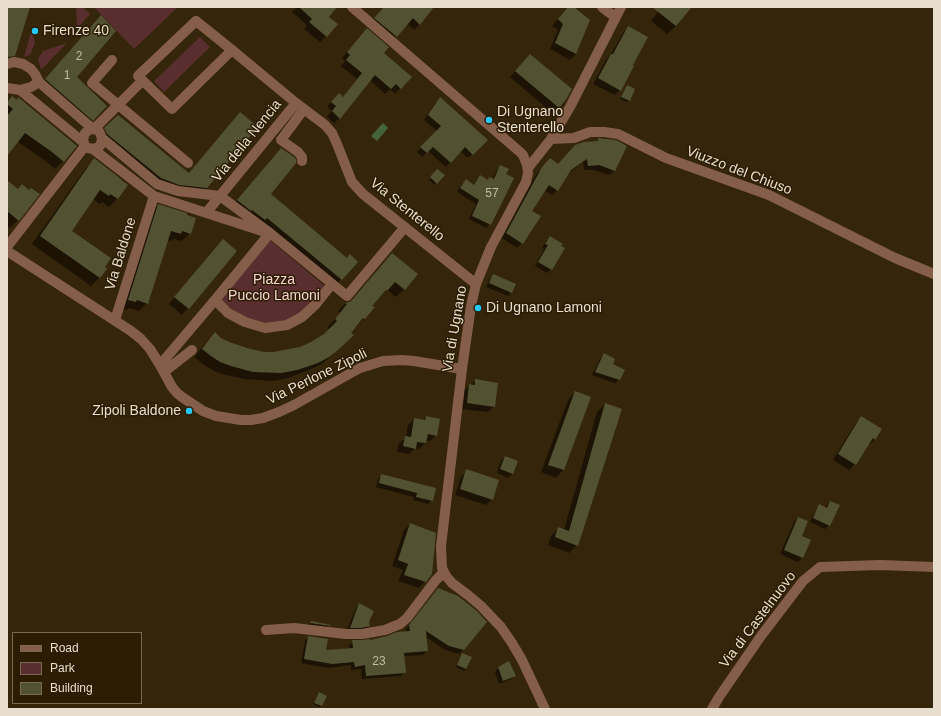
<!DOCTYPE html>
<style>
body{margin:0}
#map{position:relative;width:941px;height:716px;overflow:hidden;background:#35250a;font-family:Arial,sans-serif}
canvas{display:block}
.frame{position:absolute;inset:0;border:8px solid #e8dece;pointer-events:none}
.legend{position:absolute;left:12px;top:632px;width:130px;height:72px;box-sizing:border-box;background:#2b1c02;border:1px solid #776a54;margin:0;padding:5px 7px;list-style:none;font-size:12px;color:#e8dece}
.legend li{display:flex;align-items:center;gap:8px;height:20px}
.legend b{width:20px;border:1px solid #776a54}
</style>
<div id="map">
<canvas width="941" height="716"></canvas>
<div class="frame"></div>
<ul class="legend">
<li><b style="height:5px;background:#855e4a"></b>Road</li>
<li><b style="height:11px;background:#592e2f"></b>Park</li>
<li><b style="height:11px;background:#525233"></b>Building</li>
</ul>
</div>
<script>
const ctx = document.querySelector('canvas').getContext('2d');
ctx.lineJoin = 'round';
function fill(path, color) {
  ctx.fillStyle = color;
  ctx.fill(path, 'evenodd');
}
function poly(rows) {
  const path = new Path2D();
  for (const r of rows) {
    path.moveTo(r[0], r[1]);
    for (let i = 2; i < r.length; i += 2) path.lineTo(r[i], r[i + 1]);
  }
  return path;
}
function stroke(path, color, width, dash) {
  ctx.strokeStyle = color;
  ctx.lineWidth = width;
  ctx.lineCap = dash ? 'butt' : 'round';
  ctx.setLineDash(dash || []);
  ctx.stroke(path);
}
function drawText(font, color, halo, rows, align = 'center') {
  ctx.font = font + ' Arial,sans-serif';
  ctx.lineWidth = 3;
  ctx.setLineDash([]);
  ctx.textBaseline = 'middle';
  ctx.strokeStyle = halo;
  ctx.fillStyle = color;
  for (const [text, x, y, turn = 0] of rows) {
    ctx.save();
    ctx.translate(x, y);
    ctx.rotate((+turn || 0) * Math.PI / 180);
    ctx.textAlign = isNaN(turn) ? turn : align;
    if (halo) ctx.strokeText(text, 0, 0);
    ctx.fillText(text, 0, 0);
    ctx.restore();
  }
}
fill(poly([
 [76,7,83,7,90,14,77,29],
 [94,7,178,7,134,49],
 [32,28,35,43,30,55,24,57],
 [200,37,210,47,164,92,154,81],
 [67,43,41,70,38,59,43,51],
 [270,240,326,287,313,302,297,316,285,321,269,324,241,316,220,301]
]), '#592e2f');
fill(poly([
 [383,123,388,128,377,141,371,136]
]), '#46643b');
fill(poly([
 [297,7,336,7,327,17,326,36,320,42,304,29,307,25,292,12],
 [384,7,433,7,420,24,414,30,407,24,390,42,369,24],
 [569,7,573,7,576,54,570,60,550,49,558,30,552,26],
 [662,7,690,7,676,26,667,34,651,21],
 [93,25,75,78,106,106,84,128,38,87],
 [628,27,632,66,620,90,615,95,593,84,606,60,610,56,623,33],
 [361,35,411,77,395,94,390,89,385,94,370,80,340,118,334,123,327,117,332,111,327,107,333,100,343,98,357,79,341,66,345,61,342,58],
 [524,61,558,107,552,113,510,77],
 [627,86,629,100,627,102,620,99],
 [12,98,16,101,18,98,63,161,55,169,44,160,17,141,7,154,7,103],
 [440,99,486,140,469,157,467,157,460,151,446,167,428,151,422,157,417,152,437,131,424,120,436,103],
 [118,116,207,187,199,195,172,191,98,136],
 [598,140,614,171,609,175,594,170,584,170,583,162,569,173,557,190,552,195,544,190,531,211,539,217,522,243,517,248,502,238,537,173,545,164,558,165,596,142],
 [281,149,270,194,347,259,357,262,333,288,258,226,230,209,273,157],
 [95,160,126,185,117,199,109,207,102,202,100,204,93,199,70,231,106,269,99,278,91,286,32,244,86,168],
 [501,166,505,175,513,179,490,224,486,228,469,219,476,204,457,192,462,184,466,180,473,185,480,176,487,181,489,178,492,180,497,170],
 [438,170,444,175,435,185,429,180],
 [7,181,18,220,10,228,7,225],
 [158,205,190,233,182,241,174,239,172,241,167,240,147,303,139,311,129,308,127,310,121,308,150,214],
 [550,237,551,269,547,273,535,266,544,249,542,248,546,241],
 [223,240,236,251,182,315,169,304],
 [392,254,404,289,396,297,387,290,371,306,364,318,356,327,355,326,349,333,352,335,329,358,320,365,309,370,288,378,273,381,244,379,222,374,212,370,203,364,194,357,207,342,215,334,221,339,229,343,247,349,264,353,280,351,300,348,317,340,330,330,327,328,340,313,338,311,346,303,350,303,384,262],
 [494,275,511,292,508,296,486,287,490,279],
 [604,355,611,365,619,379,615,383,592,375,600,359],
 [476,380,494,406,488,412,461,409,463,391],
 [575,392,590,398,563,470,556,478,541,472,568,400],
 [605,404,577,545,569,553,548,545,551,536,559,528,564,530,597,412],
 [426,417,436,435,430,441,426,441,425,443,419,449,415,448,409,454,397,452,399,443,406,438,408,425,414,419,423,420],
 [862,417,875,439,869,445,868,445,855,464,849,470,833,460,856,423],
 [505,457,517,461,512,474,508,478,497,473,501,461],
 [467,471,492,499,486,505,455,495,461,477],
 [382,475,432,500,428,504,413,500,414,497,376,487,378,479],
 [830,502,829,525,825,529,810,522,816,510,820,506,825,508],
 [798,518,802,558,798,562,780,554,794,522],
 [410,524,425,581,419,588,398,581,403,570,392,566,404,530],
 [434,593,463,650,459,654,445,650,426,637,427,651,423,655,403,656,405,672,401,676,362,679,361,669,351,670,351,665,328,668,301,663,305,641,308,637,325,651,349,649,349,645,353,642,369,640,406,632,406,629],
 [359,604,368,621,369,626,365,629,347,630,356,608],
 [311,622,330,625,328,627,309,625],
 [462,654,471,658,466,669,464,671,456,667,461,655],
 [498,668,515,675,511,679,499,684,495,672],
 [319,693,326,696,320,707,313,704]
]), '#0007');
fill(poly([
 [7,7,30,7,15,56,7,57],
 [299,7,337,7,329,17,338,24,327,37,309,22,312,19],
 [384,7,434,7,420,25,413,18,397,37,374,18],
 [568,7,574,7,590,20,576,54,555,43,563,24,558,19],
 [652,7,692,7,676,26],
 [101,15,116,31,77,77,107,106,93,121,45,79],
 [628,26,648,37,633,65,634,66,621,91,598,78,611,54,613,54],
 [367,28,389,47,384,53,412,77,401,89,396,84,391,89,375,75,340,119,332,111,336,106,331,102,339,93,343,97,362,73,346,60,350,55,347,52],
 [530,54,572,89,567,98,559,108,515,71],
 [627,85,635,89,630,101,621,97],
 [12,96,17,100,18,97,77,146,64,162,52,152,25,133,7,156,7,116,13,109,7,104,7,103],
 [440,97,488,140,473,155,465,147,451,163,433,147,427,153,420,147,441,126,428,115],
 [240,112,258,127,207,188,179,185,161,178,107,134,104,128,118,115,189,173],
 [598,138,616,140,627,146,615,171,599,165,588,166,587,159,571,170,558,191,549,185,532,211,541,216,523,244,506,233,542,167,550,158,558,164,575,145,584,142,598,141],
 [281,148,294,157,296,159,296,163,271,194,347,258,350,254,358,262,342,280,267,218,265,220,252,210,251,211,237,200],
 [94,158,121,179,121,180,128,185,118,199,110,194,109,196,100,190,72,231,111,258,105,267,107,269,100,278,40,236],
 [500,165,509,169,506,174,514,178,491,225,472,216,479,200,460,188,466,179,474,185,480,175,488,180,489,177,494,179],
 [437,169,445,175,437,184,430,177],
 [7,180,18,189,22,184,29,190,31,188,40,194,19,221,7,211],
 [158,204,187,213,187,215,196,218,191,234,182,231,181,234,171,231,148,304,137,300,136,302,128,300],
 [550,236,563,244,561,246,565,248,552,270,538,262,548,245,545,244],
 [223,239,237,251,189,309,174,297],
 [392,253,418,274,405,290,395,282,387,291,386,290,372,306,375,307,365,319,363,318,351,333,354,335,338,350,329,357,318,363,297,370,281,373,253,372,231,366,220,362,211,356,202,349,215,332,221,338,229,342,247,348,264,352,273,352,300,347,309,343,324,334,337,321,335,319,347,304,345,303,350,302,352,300],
 [493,274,516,284,512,293,489,283],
 [604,353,615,359,613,364,625,370,620,380,595,372],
 [475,379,498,383,495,407,467,403,469,384,475,385],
 [575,391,591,397,564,470,548,465],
 [605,403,622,409,578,546,555,537,558,527,569,531],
 [426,416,440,419,437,436,428,434,426,443,417,442,416,449,403,446,405,436,411,437,414,418,425,420],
 [861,416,882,429,875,440,873,438,856,465,838,454],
 [505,456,518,461,513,474,500,469],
 [466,469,499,480,493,500,460,489],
 [381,474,436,488,433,501,416,497,417,493,379,483],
 [830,501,840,505,830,526,813,518,819,504,827,508],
 [798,517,808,521,802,536,811,540,803,558,784,550],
 [410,523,436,533,432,574,426,582,404,575,408,564,398,560],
 [438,588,458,596,477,611,487,622,464,650,449,646,426,631,428,651,404,653,406,673,366,676,365,665,355,667,354,662,332,664,304,659,308,636,328,639,326,650,353,648,352,640,362,640,370,639,370,640,387,636,397,632,410,631,409,625],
 [359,603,374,611,369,622,370,626,361,628,350,628],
 [311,621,331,625,331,626,310,623],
 [462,653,472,657,466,669,457,665],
 [509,661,516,676,503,681,498,667],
 [319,692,327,696,322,706,314,703]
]), '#525233');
stroke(poly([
 [352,7,520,152,523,155,527,165,528,173,526,182,491,247,476,284,471,306,462,369,441,546,442,568,446,576,452,583,468,595,481,606,501,627,512,643,522,660,545,709],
 [602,7,615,17],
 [232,50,172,109,138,76,196,21,232,50,296,103,325,125,332,133,337,144,352,182,363,194,476,284],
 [112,60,92,83,188,163],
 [7,64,14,62,23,64,31,69,35,74,39,82,31,87,20,90,7,88],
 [39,82,93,129,98,130,100,133,102,138,101,144,99,147,93,149,88,148,85,146,83,140,85,133,89,130,93,129],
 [20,90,83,142],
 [94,129,142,81],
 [102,138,157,184,178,191,220,196,270,233,347,296,405,227],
 [551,139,574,138,590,132,604,132,618,134,666,158,769,195,895,258,934,274],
 [93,149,154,196,262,231],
 [302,161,302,157,298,152,281,140,304,109],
 [528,168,551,139,570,107,621,7],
 [206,213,296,103],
 [7,247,85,146],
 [7,251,131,331,141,339,150,349,160,365,172,387,177,393,182,397,203,411,216,416,241,420,251,420,263,418,279,412,294,405,342,378,360,368,383,361,402,360,414,361,462,369],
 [215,300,228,313,245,322,265,328,287,325,302,317,316,304,332,284],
 [115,320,154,196],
 [160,365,215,300,270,233],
 [164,372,192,350],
 [266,630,294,628,346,634,362,634,385,630,400,624,407,618,436,580,444,572],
 [712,709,719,697,761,636,803,581,820,567,880,565,934,567]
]), '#855e4a', 10);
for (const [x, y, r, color] of [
 [35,31,4,"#25c9fe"],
 [489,120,4,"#25c9fe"],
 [478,308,4,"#25c9fe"],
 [189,411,4,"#25c9fe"]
]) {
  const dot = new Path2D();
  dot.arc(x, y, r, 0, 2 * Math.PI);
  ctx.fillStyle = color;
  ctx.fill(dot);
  stroke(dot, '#2b1c02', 1.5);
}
drawText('12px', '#c2bba7', null, [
 ["2",79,57],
 ["1",67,76],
 ["57",492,194],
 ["23",379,662]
]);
drawText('14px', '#e8dece', '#2b1c02', [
 ["Firenze 40",43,31],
 ["Di Ugnano",497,112],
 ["Stenterello",497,128],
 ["Di Ugnano Lamoni",486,308],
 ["Zipoli Baldone",181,411,"right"]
], 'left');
drawText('14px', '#e8dece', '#2b1c02', [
 ["Via della Nencia",247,141,-51],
 ["Viuzzo del Chiuso",739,171,21],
 ["Via Stenterello",407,210,39],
 ["Via Baldone",121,254,-73],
 ["Via di Ugnano",455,329,-80],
 ["Via Perlone Zipoli",317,377,-26],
 ["Via di Castelnuovo",758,620,-53]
]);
drawText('14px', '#f9d4d4', '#2b1c02', [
 ["Piazza",274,280],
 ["Puccio Lamoni",274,296]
]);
</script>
